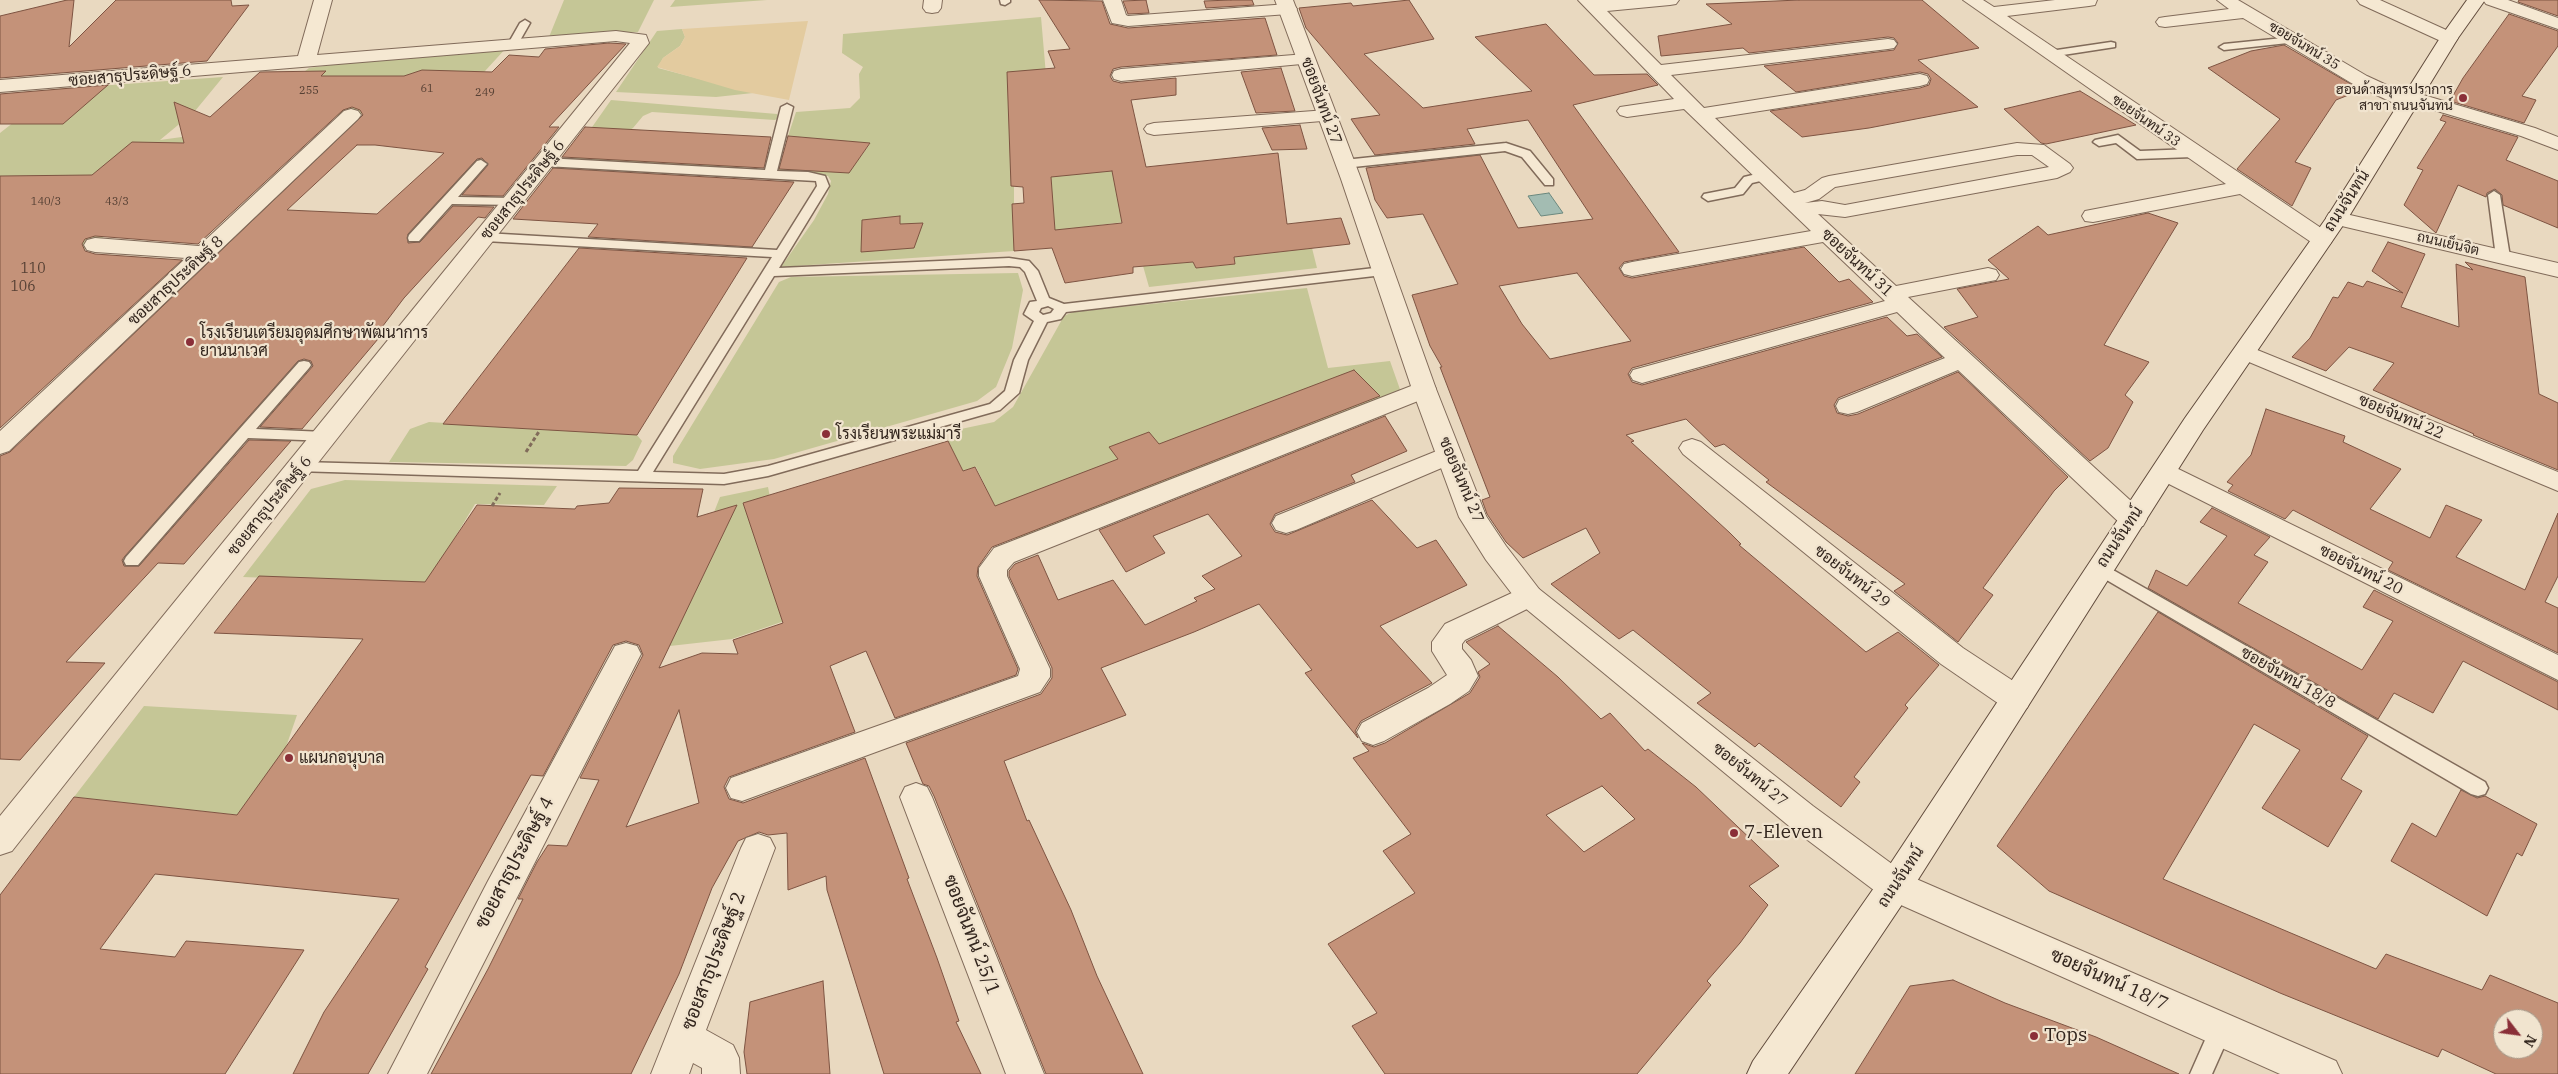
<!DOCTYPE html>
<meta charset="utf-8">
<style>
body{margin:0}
#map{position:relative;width:2558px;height:1074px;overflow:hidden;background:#e9d9c0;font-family:"IBM Plex Serif",serif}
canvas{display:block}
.north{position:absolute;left:2493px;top:1009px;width:50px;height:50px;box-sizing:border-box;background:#f1e4cf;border:1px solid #a59888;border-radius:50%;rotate:120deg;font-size:14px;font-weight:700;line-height:20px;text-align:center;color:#32251d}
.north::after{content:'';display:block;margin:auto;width:18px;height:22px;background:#8a2f38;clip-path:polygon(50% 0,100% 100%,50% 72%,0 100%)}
</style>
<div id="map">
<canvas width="2558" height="1074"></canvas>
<div class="north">N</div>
</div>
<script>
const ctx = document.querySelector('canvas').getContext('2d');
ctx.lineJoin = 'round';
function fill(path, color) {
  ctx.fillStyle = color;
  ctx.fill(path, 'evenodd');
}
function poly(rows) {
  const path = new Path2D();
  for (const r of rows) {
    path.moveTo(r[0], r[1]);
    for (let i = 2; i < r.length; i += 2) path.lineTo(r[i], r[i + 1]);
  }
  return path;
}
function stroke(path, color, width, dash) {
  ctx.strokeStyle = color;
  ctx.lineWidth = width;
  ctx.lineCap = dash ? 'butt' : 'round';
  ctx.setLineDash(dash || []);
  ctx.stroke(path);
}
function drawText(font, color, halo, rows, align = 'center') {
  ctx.font = font + ' "IBM Plex Serif",Sarabun,serif';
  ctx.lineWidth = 4.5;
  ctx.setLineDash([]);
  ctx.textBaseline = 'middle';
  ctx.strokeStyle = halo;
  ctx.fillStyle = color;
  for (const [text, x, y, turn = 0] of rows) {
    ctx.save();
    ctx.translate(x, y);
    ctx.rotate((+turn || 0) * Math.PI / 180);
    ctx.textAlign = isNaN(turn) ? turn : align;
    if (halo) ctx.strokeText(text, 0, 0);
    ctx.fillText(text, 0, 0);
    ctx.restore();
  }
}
fill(poly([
 [564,0,654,0,638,32,549,37],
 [675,0,767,0,670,7],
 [1041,17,1046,75,1014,78,1014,251,781,267,814,220,828,194,831,181,828,176,779,170,779,167,849,172,870,144,788,136,796,112,850,108,860,98,859,74,863,67,842,53,843,34],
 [682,29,685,37,680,46,663,58,658,68,753,93,716,97,616,92,657,31],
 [507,47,464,94,374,113,332,116,286,86,309,68,391,57],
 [223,77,195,111,160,140,189,136,207,138,92,248,0,257,0,133,56,89],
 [611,100,777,114,779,117,775,120,652,112,643,116,633,128,623,134,749,165,737,170,569,160],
 [1039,140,1122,140,1131,221,1047,232],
 [1312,248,1317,268,1149,287,1143,266,1193,262,1196,268,1235,264,1234,257],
 [1018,273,1023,290,1012,348,996,387,977,401,774,459,700,469,673,463,673,456,779,282,791,277],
 [1307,288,1328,368,1390,361,1402,395,1018,543,999,515,976,467,963,471,948,441,961,429,994,422,1013,407,1064,316,1073,312],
 [429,422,637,435,642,441,633,460,626,466,389,462,410,429],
 [345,480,557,486,544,505,475,504,427,584,243,577,311,489],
 [768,487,793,618,732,639,661,647,720,497],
 [144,706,297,715,275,779,347,827,74,797]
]), '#c5c696');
fill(poly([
 [808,21,789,100,735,90,657,67,663,58,680,46,685,37,682,29]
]), '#e3cb9f');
const water = poly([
 [1549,193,1563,213,1541,216,1528,196,1549,193]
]);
fill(water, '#a3bcb2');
stroke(water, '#6b887e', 1);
const building = poly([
 [67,0,74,0,69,47,116,0,231,0,232,6,249,5,207,61,0,78,0,16,67,0],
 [1039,0,1102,1,1110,24,1128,28,1265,18,1277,55,1121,67,1113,69,1110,76,1113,81,1121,83,1176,78,1176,95,1131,100,1146,167,1278,153,1287,224,1341,218,1350,244,1234,257,1235,264,1196,268,1193,262,1133,267,1133,273,1065,283,1052,248,1014,251,1012,204,1024,203,1023,187,1011,186,1007,72,1055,68,1048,51,1070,49,1039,0],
 [1112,171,1122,223,1055,230,1051,177,1112,171],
 [1146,0,1149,13,1128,14,1123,1,1146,0],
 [1231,0,1252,0,1254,5,1206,8,1204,1,1231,0],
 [1409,0,1434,39,1364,54,1423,108,1532,91,1475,37,1546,24,1594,75,1647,74,1658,85,1573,105,1679,252,1624,262,1619,268,1624,276,1632,278,1804,247,1839,282,1849,279,1873,302,1632,368,1628,374,1632,382,1642,385,1887,317,1907,336,1917,334,1942,357,1838,398,1834,405,1837,413,1848,416,1858,414,1958,372,2068,477,2054,491,1983,588,1993,595,1958,642,1894,591,1905,584,1766,482,1769,480,1724,444,1715,447,1686,419,1626,435,1634,441,1631,442,1730,533,1741,544,1739,545,1866,652,1898,632,1939,665,1905,705,1908,708,1854,777,1860,782,1841,807,1759,743,1755,747,1697,703,1711,693,1633,630,1619,639,1551,584,1600,553,1586,528,1523,558,1506,542,1487,514,1482,500,1490,497,1440,367,1442,367,1430,346,1412,295,1458,284,1423,214,1387,218,1375,200,1366,168,1480,155,1518,228,1593,219,1528,120,1467,129,1475,144,1375,155,1351,119,1380,115,1306,28,1299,8,1351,3,1353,6,1409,0],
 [1577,273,1631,341,1550,359,1522,324,1499,286,1577,273],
 [1799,0,1922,0,1979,48,1918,60,1978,107,1869,128,1802,137,1770,111,1920,88,1929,85,1931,79,1928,74,1920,72,1796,92,1764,66,1894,50,1898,43,1894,38,1888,37,1749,53,1743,48,1661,56,1658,36,1732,24,1706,4,1799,0],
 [2519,0,2558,0,2558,16,2518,2,2519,0],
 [2509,14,2558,31,2558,46,2522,96,2536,100,2524,123,2450,101,2463,78,2509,14],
 [609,43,626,44,549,127,559,127,503,196,462,195,488,165,482,158,477,159,408,234,408,243,420,242,453,206,494,207,485,218,478,217,404,298,373,339,378,339,302,429,260,427,313,366,311,361,304,359,298,361,125,556,122,560,124,566,139,566,249,440,291,441,184,564,158,563,66,662,105,663,20,760,0,759,0,456,10,452,363,115,360,110,352,107,343,110,198,244,95,236,85,239,82,244,85,251,95,254,182,260,0,428,0,176,92,175,132,142,184,143,174,102,210,117,260,72,326,71,321,76,404,76,422,70,492,72,509,55,539,57,545,49,609,43],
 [357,145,375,145,444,153,377,214,287,210,357,145],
 [2284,45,2361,90,2336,100,2295,162,2311,168,2292,206,2237,169,2280,119,2208,68,2251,51,2284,45],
 [1281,68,1295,111,1256,113,1241,72,1281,68],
 [108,85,63,124,0,124,0,94,108,85],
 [2080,91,2136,125,2046,144,2041,143,2004,109,2080,91],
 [2443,115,2518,137,2506,160,2558,181,2558,228,2503,205,2502,195,2495,189,2487,193,2486,197,2458,185,2436,233,2404,205,2423,170,2417,168,2446,122,2440,120,2443,115],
 [1300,125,1307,149,1272,150,1262,128,1300,125],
 [585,127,771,137,764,168,562,157,585,127],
 [788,136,870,143,849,173,779,169,788,136],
 [553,168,794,182,752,247,588,237,598,224,513,219,553,168],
 [2148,213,2178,223,2104,345,2149,362,2125,395,2133,402,2108,448,2090,461,1944,327,1978,317,1957,289,2009,279,1988,260,2038,226,2048,235,2148,213],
 [900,216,900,224,923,223,914,248,861,252,862,220,900,216],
 [2388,242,2425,254,2401,307,2459,327,2456,264,2473,270,2465,262,2525,277,2539,394,2558,403,2558,470,2473,435,2474,434,2373,390,2394,363,2349,347,2326,371,2292,357,2310,338,2333,297,2338,298,2348,282,2363,287,2367,281,2403,293,2372,271,2388,242],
 [579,248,747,258,637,435,443,424,579,248],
 [1354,370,1380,396,992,547,978,567,977,576,1018,669,1016,675,895,718,866,651,830,666,855,732,729,777,724,787,729,799,743,803,865,758,909,878,907,879,937,958,959,1021,956,1022,981,1074,884,1074,827,890,826,876,788,890,787,833,768,835,759,832,738,841,712,888,679,974,631,1074,431,1074,488,969,523,899,518,899,537,862,548,845,567,846,599,780,580,778,643,655,639,645,626,641,613,645,543,776,531,775,425,967,428,969,368,1074,293,1074,324,1012,399,899,155,874,100,949,175,957,186,941,304,950,225,1074,0,1074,0,895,74,797,237,815,363,639,214,633,259,576,425,582,477,505,575,509,577,506,609,503,619,488,703,489,697,517,737,505,659,668,702,653,738,654,733,640,783,623,743,503,948,441,963,471,975,467,995,506,1118,459,1109,447,1149,432,1159,444,1354,370],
 [679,710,699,803,626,827,679,710],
 [2266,409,2345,436,2343,442,2401,469,2370,509,2430,538,2446,505,2482,520,2456,557,2525,590,2558,513,2558,576,2545,602,2558,608,2558,653,2388,570,2393,562,2293,510,2285,519,2228,491,2233,485,2227,482,2251,455,2266,409],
 [1385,416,1407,451,1351,475,1355,482,1275,514,1270,524,1275,532,1287,535,1372,500,1417,548,1436,540,1467,585,1380,626,1432,683,1361,721,1355,731,1358,738,1305,673,1312,670,1259,604,1194,632,1101,668,1126,715,1004,761,1027,821,1029,820,1071,910,1097,976,1143,1074,1046,1074,934,796,929,786,923,784,906,743,1041,694,1052,678,1052,668,1009,576,1009,571,1015,564,1038,555,1058,600,1113,580,1145,625,1197,601,1194,598,1215,589,1202,576,1242,556,1208,514,1153,536,1165,553,1126,572,1099,530,1385,416],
 [2212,508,2270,537,2254,555,2268,562,2238,603,2362,670,2393,621,2363,607,2374,590,2558,682,2558,710,2463,661,2433,713,2394,693,2378,719,2148,588,2156,570,2187,586,2227,536,2200,522,2212,508],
 [2158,612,2368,736,2341,779,2362,791,2328,847,2262,808,2300,750,2254,724,2163,879,2376,969,2386,954,2482,990,2490,975,2558,1003,2558,1074,2496,1074,2442,1049,2438,1057,2280,993,2049,891,1997,846,2158,612],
 [2503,1019,2533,1019,2533,1049,2503,1049,2503,1019],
 [1498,626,1558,677,1601,719,1610,713,1645,751,1648,749,1696,787,1779,866,1749,886,1768,905,1740,943,1707,981,1711,985,1637,1074,1385,1074,1352,1026,1377,1013,1328,944,1415,893,1383,851,1411,834,1353,758,1369,751,1362,743,1374,747,1385,743,1470,693,1480,677,1478,672,1490,664,1466,642,1498,626],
 [1602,786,1635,819,1584,852,1546,815,1602,786],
 [2461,790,2477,798,2485,796,2537,824,2522,856,2517,853,2487,916,2391,861,2412,823,2436,837,2461,790],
 [1953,980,2005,1003,2096,1037,2179,1074,1855,1074,1910,986,1953,980],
 [823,981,830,1074,747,1074,744,1052,750,1002,823,981]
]);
fill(building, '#c49279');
stroke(building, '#7e5442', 1);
const service = poly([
 [1000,0,1010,0,1010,2,1005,5,1001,4,1000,0],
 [525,20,530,23,518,44,513,47,509,46,508,44,520,23,525,20],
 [2293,37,2298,40,2297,42,2224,50,2219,47,2224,44,2293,37],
 [2111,42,2115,43,2115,47,2050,57,2045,54,2050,51,2111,42],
 [787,104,793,107,777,171,808,172,825,176,829,186,779,268,1009,258,1029,261,1038,271,1049,298,1064,304,1383,267,1390,271,1383,275,1066,312,1061,319,1047,322,1028,360,1019,393,1000,410,768,476,724,484,296,471,293,467,296,463,301,462,638,471,772,257,485,241,479,237,485,233,777,250,817,186,816,181,545,166,539,162,545,158,765,170,781,107,787,104],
 [1009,266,1020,267,1025,272,1037,301,1030,302,1024,314,1034,321,1014,360,1005,391,990,404,768,466,724,474,653,472,774,276,1009,266],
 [1048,306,1054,309,1051,313,1043,315,1039,312,1041,308,1048,306],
 [2118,135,2140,151,2193,149,2199,153,2193,157,2137,159,2116,143,2099,146,2093,142,2095,140,2118,135],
 [1506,143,1530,151,1553,179,1553,185,1545,185,1522,157,1505,151,1344,168,1338,164,1344,160,1506,143],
 [481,160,487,164,458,197,513,198,517,199,519,202,517,205,452,204,419,241,409,241,408,238,409,235,477,161,481,160],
 [1765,172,1771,176,1769,179,1752,183,1743,194,1708,201,1702,197,1704,194,1735,188,1744,177,1765,172],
 [2494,191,2500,195,2510,257,2503,261,2496,257,2488,195,2494,191],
 [304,361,309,362,311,365,309,368,256,429,325,432,333,437,330,441,248,438,138,565,126,565,124,561,126,557,299,362,304,361],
 [2099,562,2485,782,2488,788,2485,794,2478,796,2471,794,2093,572,2091,568,2093,564,2099,562],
 [2221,1019,2229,1022,2232,1029,2212,1074,2190,1074,2213,1022,2221,1019]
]);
const minor = poly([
 [314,0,332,0,317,55,616,31,646,35,649,43,12,851,0,855,0,816,630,43,616,41,0,92,0,80,298,56,314,0],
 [924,0,942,0,941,8,938,12,932,13,926,12,923,8,924,0],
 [1103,0,1121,0,1126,15,1128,16,1288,4,1294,5,1297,9,1294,13,1288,14,1128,26,1112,23,1103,0],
 [1578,0,1679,0,1676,4,1670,5,1607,11,1661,65,1888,39,1894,40,1897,44,1894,48,1888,49,1671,75,1704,108,1920,74,1927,76,1929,80,1927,84,1920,86,1715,118,1794,193,1805,190,1822,178,1829,176,2017,143,2044,145,2070,164,2073,168,2070,172,2057,178,1845,217,1818,214,1896,286,1988,268,1996,270,1999,275,1996,280,1908,297,2143,512,2147,519,2143,526,2133,528,2123,526,1958,370,1857,412,1848,414,1839,412,1836,406,1839,400,1945,358,1897,312,1642,383,1633,380,1630,375,1633,370,1885,301,1823,242,1632,276,1624,274,1621,269,1624,264,1632,262,1811,231,1684,109,1627,117,1620,115,1617,111,1620,107,1674,99,1578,0],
 [2017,155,2032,155,2049,167,1845,205,1822,201,1805,203,1819,199,1835,187,2017,155],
 [1963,0,1983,0,1994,7,2055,0,2097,0,2095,5,2089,6,2007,16,2330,234,2333,239,2330,244,2322,246,2314,244,2240,194,2093,222,2085,221,2082,216,2085,211,2226,184,1963,0],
 [2217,0,2238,0,2367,76,2406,94,2413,92,2420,94,2535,128,2558,137,2558,150,2521,136,2417,105,2409,109,2402,107,2353,84,2243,18,2165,27,2159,26,2156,22,2159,18,2165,17,2229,9,2217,0],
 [2357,0,2380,0,2455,34,2458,38,2455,42,2449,43,2443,42,2360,4,2357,0],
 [2483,0,2508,0,2558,18,2558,29,2486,4,2483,0],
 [1306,54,1312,55,1315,59,1312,63,1121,81,1114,79,1112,75,1114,71,1121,69,1306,54],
 [351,109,358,111,361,115,358,119,9,451,0,454,0,431,186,258,95,252,87,250,84,245,87,240,95,238,199,246,344,111,351,109],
 [1327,110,1334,112,1337,116,1334,120,1154,135,1147,133,1144,129,1147,125,1154,123,1327,110],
 [2245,345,2558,472,2558,491,2237,357,2233,352,2237,347,2245,345],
 [1424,381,1433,383,1436,389,1433,395,1014,562,1007,570,1007,576,1050,669,1050,677,1040,692,742,801,731,798,726,788,731,778,1018,676,1020,669,979,576,979,568,994,548,1424,381],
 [1692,439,1701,442,1963,648,2027,690,2031,699,2027,708,2016,711,2005,708,1941,664,1683,454,1679,448,1683,442,1692,439],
 [1449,446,1458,449,1462,455,1458,461,1296,530,1286,533,1276,530,1272,523,1276,516,1449,446],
 [2164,462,2558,655,2558,680,2155,477,2151,471,2155,465,2164,462],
 [1529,585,1539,589,1543,596,1539,603,1465,640,1462,644,1462,649,1471,660,1478,676,1469,691,1450,704,1384,741,1373,745,1362,741,1357,732,1362,723,1428,688,1447,675,1432,651,1432,642,1445,624,1529,585],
 [626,643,637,646,641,654,427,1074,388,1074,488,881,615,646,626,643],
 [916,783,927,787,932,797,1044,1074,1006,1074,900,797,905,787,916,783],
 [758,834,770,838,775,848,706,1030,733,1045,739,1058,740,1074,702,1074,702,1068,693,1063,689,1074,651,1074,741,848,746,838,758,834]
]);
const tertiary = poly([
 [1275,0,1293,0,1361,179,1436,389,1486,516,1506,546,1539,589,1813,806,1907,875,2336,1061,2342,1074,2280,1074,1883,897,1789,826,1519,603,1486,560,1459,517,1412,389,1341,179,1275,0],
 [2337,212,2558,263,2558,277,2329,223,2326,218,2329,213,2337,212]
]);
const secondary = poly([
 [2467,0,2485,0,2458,38,2348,218,2203,430,1907,897,1788,1074,1747,1074,1753,1061,1883,875,2185,418,2327,217,2440,38,2467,0]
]);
stroke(service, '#816b5a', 3);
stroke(minor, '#816b5a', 2);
stroke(tertiary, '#816b5a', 2);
stroke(secondary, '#624c3d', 2);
stroke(poly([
 [526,452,540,430],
 [492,506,500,493]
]), '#816b5a', 3, [4, 2.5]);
fill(service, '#f5e8d2');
fill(minor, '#f5e8d2');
fill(tertiary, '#f5e8d2');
fill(secondary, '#f5e8d2');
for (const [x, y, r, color] of [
 [2463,98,5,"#8a2f38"],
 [190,342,5,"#8a2f38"],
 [826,434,5,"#8a2f38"],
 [289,758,5,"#8a2f38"],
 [1734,833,5,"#8a2f38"],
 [2034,1036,5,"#8a2f38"]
]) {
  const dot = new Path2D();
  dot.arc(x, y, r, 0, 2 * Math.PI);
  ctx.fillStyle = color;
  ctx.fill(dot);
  stroke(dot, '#f1e4cf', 2);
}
drawText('11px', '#564034', null, [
 ["61",427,89],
 ["255",309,91],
 ["249",485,93],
 ["140/3",46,202],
 ["43/3",117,202]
]);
drawText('14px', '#32251d', '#f1e4cf', [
 ["ซอยจันทน์ 35",2304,46,31],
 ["ซอยจันทน์ 33",2146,121,35],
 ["ถนนเย็นจิต",2448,244,13]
]);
drawText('14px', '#32251d', '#f1e4cf', [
 ["ฮอนด้าสมุทรปราการ",2453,90],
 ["สาขา ถนนจันทน์",2453,106]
], 'right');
drawText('14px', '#564034', null, [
 ["110",33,269],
 ["106",23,287]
]);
drawText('16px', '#32251d', '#f1e4cf', [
 ["ซอยสาธุประดิษฐ์ 6",130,76,-5],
 ["ซอยจันทน์ 27",1321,101,70],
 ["ซอยสาธุประดิษฐ์ 6",523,190,-51],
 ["ถนนจันทน์",2347,201,-57],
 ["ซอยจันทน์ 31",1857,263,43],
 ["ซอยสาธุประดิษฐ์ 8",176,281,-43],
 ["ซอยจันทน์ 22",2401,417,23],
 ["ซอยจันทน์ 27",1461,480,67],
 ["ซอยสาธุประดิษฐ์ 6",270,506,-51],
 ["ถนนจันทน์",2120,537,-56],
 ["ซอยจันทน์ 20",2361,570,27],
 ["ซอยจันทน์ 29",1852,577,38],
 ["ซอยจันทน์ 18/8",2288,678,30],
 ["ซอยจันทน์ 27",1750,775,39],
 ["ถนนจันทน์",1901,877,-56]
]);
drawText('16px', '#32251d', '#f1e4cf', [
 ["โรงเรียนเตรียมอุดมศึกษาพัฒนาการ",200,333],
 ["ยานนาเวศ",200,351],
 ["โรงเรียนพระแม่มารี",836,434],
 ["แผนกอนุบาล",299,758]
], 'left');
drawText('19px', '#32251d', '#f1e4cf', [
 ["7-Eleven",1744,833],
 ["Tops",2044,1036]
], 'left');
drawText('19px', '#32251d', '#f1e4cf', [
 ["ซอยสาธุประดิษฐ์ 4",515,863,-62],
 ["ซอยจันทน์ 25/1",971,935,69],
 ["ซอยสาธุประดิษฐ์ 2",714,961,-69],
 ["ซอยจันทน์ 18/7",2109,980,24]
]);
</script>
